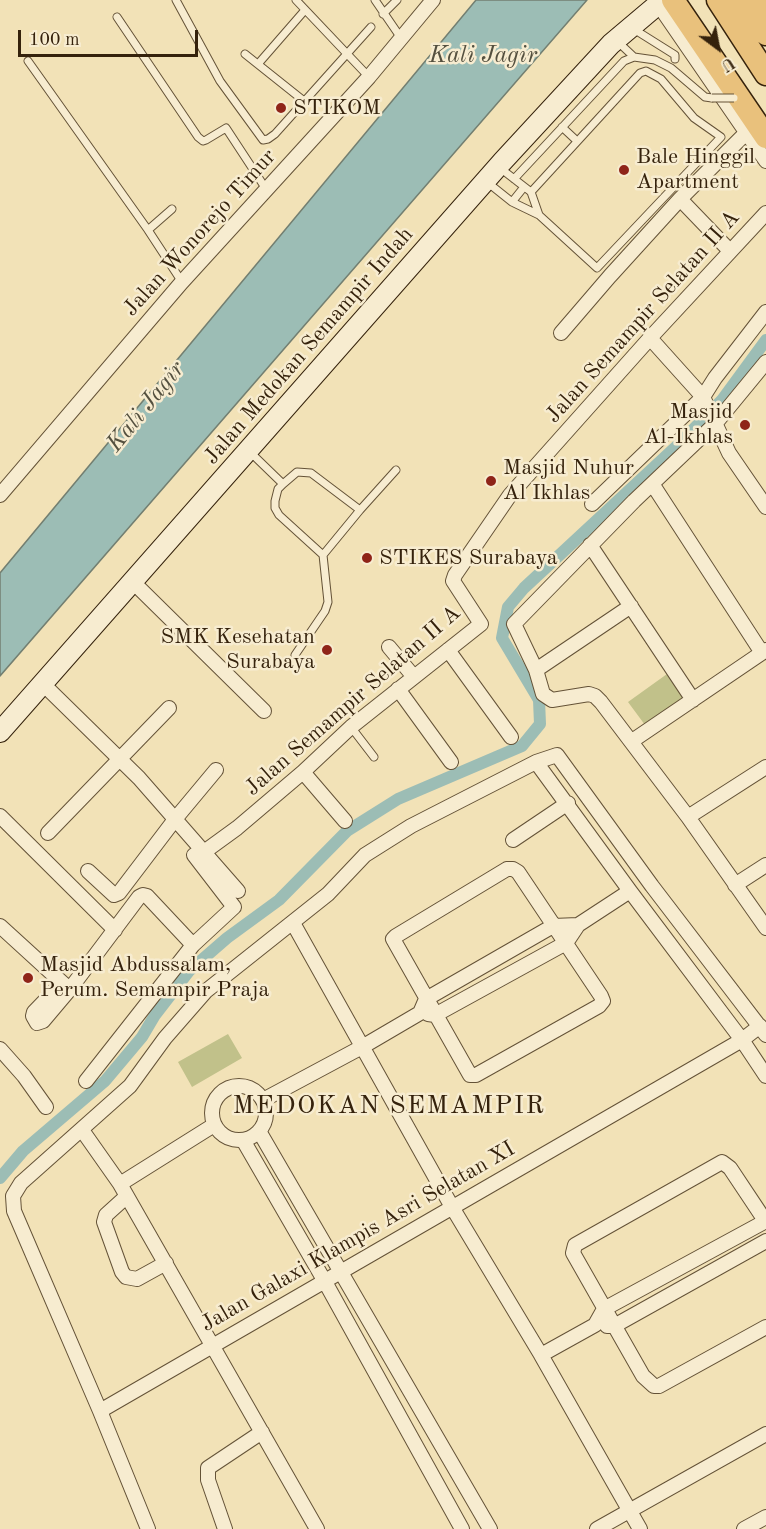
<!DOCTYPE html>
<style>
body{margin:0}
#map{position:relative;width:766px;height:1529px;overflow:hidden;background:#f2e2b7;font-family:"Old Standard TT",serif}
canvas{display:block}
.north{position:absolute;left:688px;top:18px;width:60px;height:60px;-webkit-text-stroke:4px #f7ecd0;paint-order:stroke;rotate:148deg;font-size:16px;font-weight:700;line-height:24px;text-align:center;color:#35220c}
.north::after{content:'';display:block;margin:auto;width:21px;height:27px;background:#35220c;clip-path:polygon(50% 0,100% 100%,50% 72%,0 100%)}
.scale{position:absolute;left:18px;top:30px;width:180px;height:27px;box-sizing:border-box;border:3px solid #35220c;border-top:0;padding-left:8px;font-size:18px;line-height:21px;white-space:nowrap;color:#35220c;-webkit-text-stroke:4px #f7ecd0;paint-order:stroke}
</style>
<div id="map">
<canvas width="766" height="1529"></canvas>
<div class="north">U</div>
<div class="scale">100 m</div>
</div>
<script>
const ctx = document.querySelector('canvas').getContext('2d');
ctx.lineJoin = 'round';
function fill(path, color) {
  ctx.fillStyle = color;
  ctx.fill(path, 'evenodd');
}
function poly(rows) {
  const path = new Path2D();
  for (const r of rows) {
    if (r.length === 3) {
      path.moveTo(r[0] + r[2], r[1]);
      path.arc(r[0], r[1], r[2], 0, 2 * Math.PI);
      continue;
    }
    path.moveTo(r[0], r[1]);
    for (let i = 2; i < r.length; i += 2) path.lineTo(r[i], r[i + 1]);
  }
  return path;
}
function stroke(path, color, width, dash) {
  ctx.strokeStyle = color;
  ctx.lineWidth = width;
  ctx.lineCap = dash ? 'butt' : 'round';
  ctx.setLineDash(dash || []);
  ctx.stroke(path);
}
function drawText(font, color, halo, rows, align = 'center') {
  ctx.font = font + ' "Old Standard TT",serif';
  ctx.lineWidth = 5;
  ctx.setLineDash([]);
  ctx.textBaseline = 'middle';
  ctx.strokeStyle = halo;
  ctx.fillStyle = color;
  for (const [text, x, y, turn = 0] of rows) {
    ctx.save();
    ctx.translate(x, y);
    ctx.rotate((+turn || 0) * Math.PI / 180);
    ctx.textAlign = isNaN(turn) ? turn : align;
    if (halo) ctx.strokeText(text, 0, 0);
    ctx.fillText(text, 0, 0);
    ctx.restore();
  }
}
fill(poly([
 [667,674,684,697,645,725,628,702],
 [228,1034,242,1058,192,1087,178,1062]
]), '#c1c18a');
const water = poly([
 [476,0,587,0,0,676,0,573,476,0]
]);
fill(water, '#9cbdb5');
stroke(water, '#737f71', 1.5);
stroke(poly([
 [0,1178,23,1151,105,1081,142,1037,155,1015,189,971,227,938,279,900,347,831,398,799,522,746,540,724,539,700,502,638,508,607,524,588,678,445,722,400,766,340]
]), '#9cbdb5', 12);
const lane = poly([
 [176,0,220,81,263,140,268,139,275,134,371,27],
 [296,0,369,77],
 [375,0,401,38],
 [383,14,397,0],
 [117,17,198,137,203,141,206,140,226,128,266,189],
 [632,28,675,55,675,59],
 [617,41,634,57,655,60,671,68,705,97,712,98],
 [245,54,304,101],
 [28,61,148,230,182,282],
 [258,64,305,10],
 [562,127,577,141],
 [500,168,531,192,539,215],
 [514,179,624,61,634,57],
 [487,182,512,202,539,215,597,268,721,137,694,118,661,79,646,71,640,73,531,192],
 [512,202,524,187],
 [148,230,172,209],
 [250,452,283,484,278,489,275,501,275,508,279,515,323,555,328,602,325,611,295,655],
 [283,484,297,472,311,473,360,510],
 [323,555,360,510,396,470],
 [351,727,374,757]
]);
const street = poly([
 [658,4,766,161],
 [680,199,730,251],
 [561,333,610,276,680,199,754,125],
 [650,338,703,397,729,453,766,507],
 [766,362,715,424,634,501,514,624,536,670,543,694,552,700,589,694,595,696,601,702,688,817,766,928],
 [653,485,762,653],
 [0,495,182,282,369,77,433,0],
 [592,504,703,397,715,378,766,312],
 [590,545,693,700],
 [133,582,264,711],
 [389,647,414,677],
 [448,650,511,737],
 [536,670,631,606],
 [42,683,139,778,238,891],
 [398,689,451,762],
 [632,741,766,650],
 [536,762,630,891,742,1040,766,1076],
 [303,772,345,821],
 [0,816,115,930],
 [688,817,766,767],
 [48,833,169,708],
 [513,840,568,803],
 [204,852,237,828,303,772,351,727,481,624,453,581,455,575,510,495,650,338,766,213],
 [507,869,513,869,518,872,601,996,603,1001,599,1006,476,1075,470,1075,393,939,396,936,507,869],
 [88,871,114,895,119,893,176,818,216,770],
 [735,885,766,865],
 [293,923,452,1207,541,1355,640,1529],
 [0,926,68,988],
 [62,983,34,1012,33,1016,37,1023,43,1021,70,989,139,897,143,895,147,896,193,945],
 [428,1014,435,1015,566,943,578,925,630,891],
 [0,1049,24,1076,46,1107],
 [86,1081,193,945,234,907,194,855],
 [239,1113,27],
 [263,1100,362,1047,420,1013,426,999,553,926,578,925],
 [82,1130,120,1184,317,1529],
 [259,1131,490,1529],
 [243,1140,324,1280,462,1529],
 [120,1184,214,1125],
 [127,1196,106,1215,104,1222,122,1272,126,1277,137,1279,166,1263],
 [766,1222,730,1168,722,1162,575,1245,573,1253,643,1376,654,1386,659,1386,766,1327],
 [607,1326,614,1326,766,1241],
 [541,1355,595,1325,604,1309,766,1221],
 [100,1411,742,1040,760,1026],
 [148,1529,100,1411,14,1211,13,1196,21,1183,130,1086,165,1038,206,991,328,894,365,855,411,826,536,762,557,755,652,886,766,1035],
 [225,1529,208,1480,208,1468,262,1432],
 [597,1529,766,1434],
 [744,1529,766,1517]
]);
const secondary = poly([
 [0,732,502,162,611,44,663,0]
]);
const primary = poly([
 [673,0,766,137],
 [718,0,766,74],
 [734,0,746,8,766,34],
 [760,0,766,7]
]);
stroke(lane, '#645237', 9);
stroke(street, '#645237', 16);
stroke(secondary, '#35220c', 22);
stroke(primary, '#35220c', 25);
stroke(lane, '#f7ecd0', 7);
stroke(street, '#f7ecd0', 14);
stroke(secondary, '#f7ecd0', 20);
stroke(primary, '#e9c17c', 22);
const laneBridge = poly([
 [712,98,734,98]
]);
stroke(laneBridge, '#645237', 9, []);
stroke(laneBridge, '#f7ecd0', 7);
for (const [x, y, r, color] of [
 [281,108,6,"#8f2418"],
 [624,170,6,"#8f2418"],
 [745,425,6,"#8f2418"],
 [491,481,6,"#8f2418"],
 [367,558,6,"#8f2418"],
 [327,650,6,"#8f2418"],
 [28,978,6,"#8f2418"]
]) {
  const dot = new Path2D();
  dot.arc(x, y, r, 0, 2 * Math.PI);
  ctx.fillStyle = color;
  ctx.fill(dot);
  stroke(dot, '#f7ecd0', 2);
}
drawText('22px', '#35220c', '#f7ecd0', [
 ["STIKOM",293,108],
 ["Bale Hinggil",636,157],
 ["Apartment",636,182],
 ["Masjid",733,412,"right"],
 ["Al-Ikhlas",733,437,"right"],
 ["Masjid Nuhur",503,468],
 ["Al Ikhlas",503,493],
 ["STIKES Surabaya",379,558],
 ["SMK Kesehatan",315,637,"right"],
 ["Surabaya",315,662,"right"],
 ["Masjid Abdussalam,",40,965],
 ["Perum. Semampir Praja",40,990]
], 'left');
drawText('22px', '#35220c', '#f7ecd0', [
 ["Jalan Wonorejo Timur",200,233,-48],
 ["Jalan Semampir Selatan II A",643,317,-48],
 ["Jalan Medokan Semampir Indah",309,346,-49],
 ["Jalan Semampir Selatan II A",353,701,-41],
 ["Jalan Galaxi Klampis Asri Selatan XI",358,1237,-30]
]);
drawText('italic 24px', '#54503f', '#f7ecd0', [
 ["Kali Jagir",483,56],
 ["Kali Jagir",146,407,-51]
]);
ctx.letterSpacing = '1.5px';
drawText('26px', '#35220c', '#f7ecd0', [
 ["MEDOKAN SEMAMPIR",389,1106]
]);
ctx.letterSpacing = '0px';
</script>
